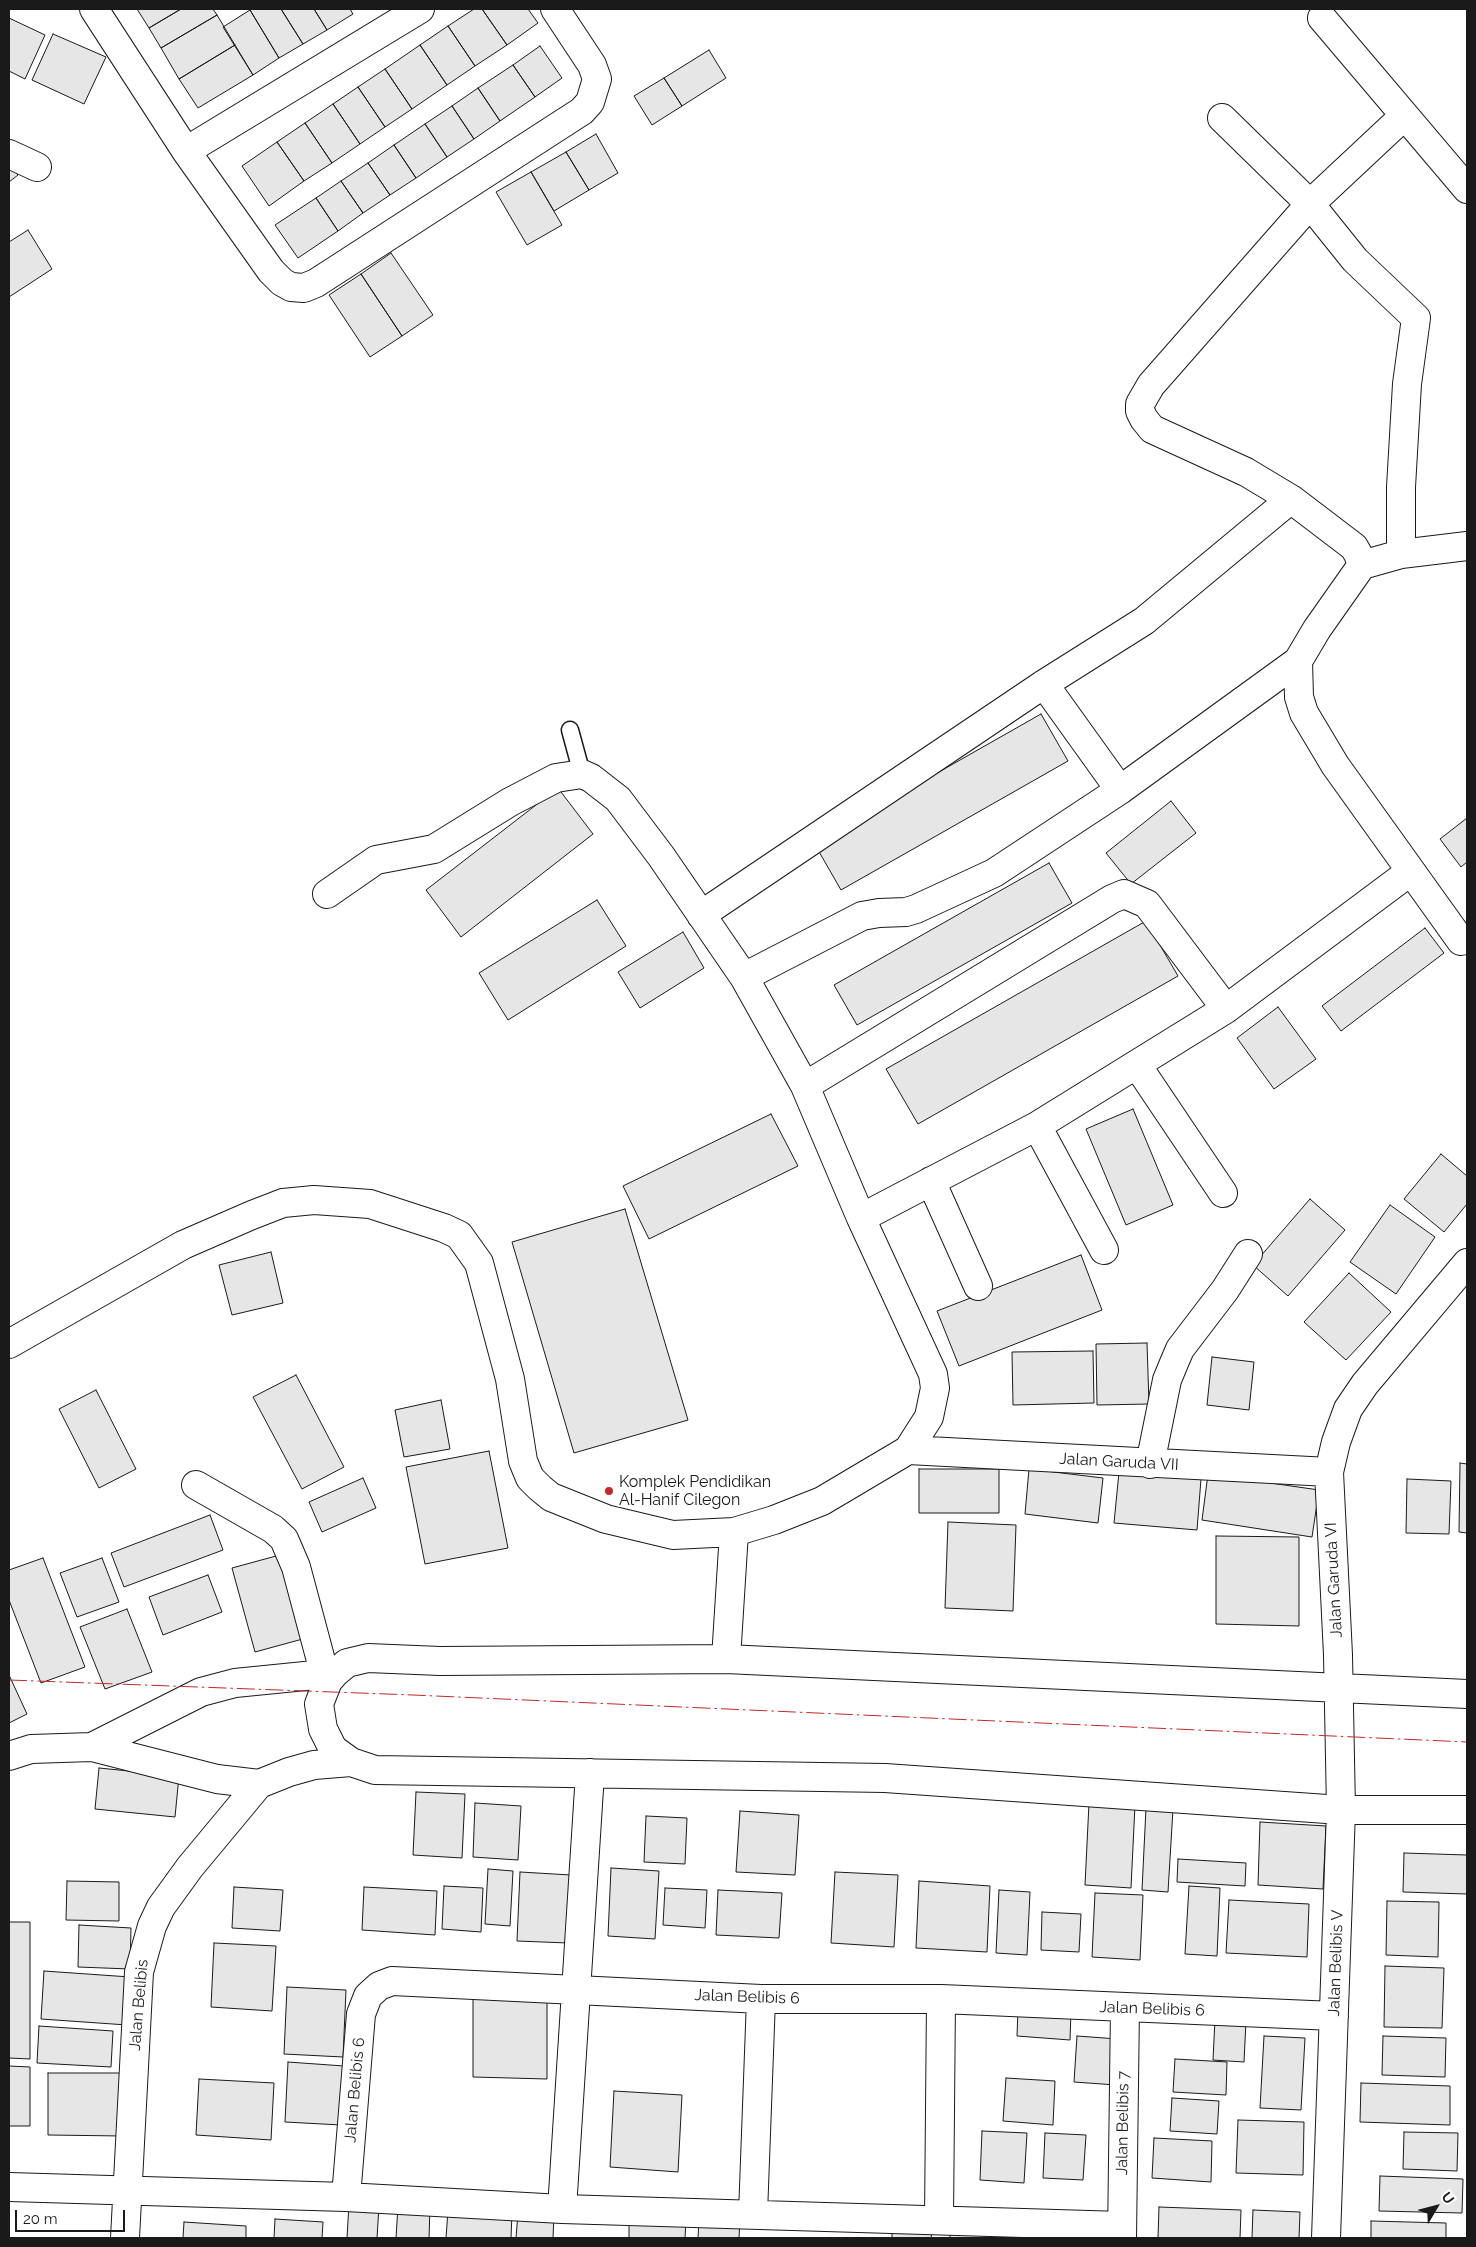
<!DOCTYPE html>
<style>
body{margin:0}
#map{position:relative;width:1476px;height:2247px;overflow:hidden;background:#fff;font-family:Raleway,sans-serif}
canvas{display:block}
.frame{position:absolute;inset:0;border:10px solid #1a1a1a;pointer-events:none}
.north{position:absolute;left:1411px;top:2182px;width:50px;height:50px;-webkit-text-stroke:4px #fff;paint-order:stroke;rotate:53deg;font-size:14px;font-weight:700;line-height:20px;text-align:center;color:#1a1a1a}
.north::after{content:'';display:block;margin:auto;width:18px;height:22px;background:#1a1a1a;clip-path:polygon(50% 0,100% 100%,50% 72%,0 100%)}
.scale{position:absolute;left:15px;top:2210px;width:110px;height:22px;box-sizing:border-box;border:2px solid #1a1a1a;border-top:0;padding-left:6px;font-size:15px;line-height:18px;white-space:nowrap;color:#1a1a1a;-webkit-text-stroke:4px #fff;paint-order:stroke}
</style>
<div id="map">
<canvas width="1476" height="2247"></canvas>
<div class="frame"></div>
<div class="north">U</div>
<div class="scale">20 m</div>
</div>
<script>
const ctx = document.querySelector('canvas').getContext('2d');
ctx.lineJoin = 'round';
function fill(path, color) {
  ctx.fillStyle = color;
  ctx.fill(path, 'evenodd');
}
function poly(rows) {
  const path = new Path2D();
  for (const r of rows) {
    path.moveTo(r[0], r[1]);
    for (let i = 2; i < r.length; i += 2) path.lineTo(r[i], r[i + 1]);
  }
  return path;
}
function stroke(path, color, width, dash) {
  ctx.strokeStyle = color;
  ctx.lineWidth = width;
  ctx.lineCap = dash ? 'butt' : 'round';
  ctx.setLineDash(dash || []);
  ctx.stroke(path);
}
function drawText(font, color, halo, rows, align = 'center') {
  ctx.font = font + ' Raleway,sans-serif';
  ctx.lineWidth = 4;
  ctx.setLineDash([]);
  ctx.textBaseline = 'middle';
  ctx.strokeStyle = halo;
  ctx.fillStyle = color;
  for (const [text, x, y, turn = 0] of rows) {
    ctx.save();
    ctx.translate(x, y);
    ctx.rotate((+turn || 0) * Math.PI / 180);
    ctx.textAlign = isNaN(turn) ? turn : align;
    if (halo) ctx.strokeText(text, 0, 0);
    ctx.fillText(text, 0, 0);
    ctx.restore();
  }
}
const building = poly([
 [137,9,181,9,149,28,137,9],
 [181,9,213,9,217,15,161,48,149,28,181,9],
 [253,9,281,9,303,44,279,58,250,10,253,9],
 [281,9,314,9,327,30,303,44,281,9],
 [314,9,350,9,353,14,327,30,314,9],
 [474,9,482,9,507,45,475,66,448,26,474,9],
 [482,9,528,9,538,23,507,45,482,9],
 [250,10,279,58,253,75,223,27,250,10],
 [217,15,235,45,179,79,161,48,217,15],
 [9,18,45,35,25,79,9,71,9,18],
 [448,26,475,66,447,85,420,45,448,26],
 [53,34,106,57,84,104,32,80,53,34],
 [235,45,253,75,198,108,179,79,235,45],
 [420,45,447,85,412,109,385,69,420,45],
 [540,46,562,78,535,97,513,65,540,46],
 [709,50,726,78,682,106,664,78,709,50],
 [513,65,535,97,500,121,478,88,513,65],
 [385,69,412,109,385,127,358,87,385,69],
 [664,78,682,106,652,125,634,96,664,78],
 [358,87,385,127,360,144,333,104,358,87],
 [478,88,500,121,474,139,452,106,478,88],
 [333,104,360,144,332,163,305,123,333,104],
 [452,106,474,139,447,157,425,124,452,106],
 [305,123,332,163,304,181,277,142,305,123],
 [425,124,447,157,416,178,394,145,425,124],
 [596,134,618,173,589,190,566,152,596,134],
 [277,142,304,181,269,206,242,166,277,142],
 [394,145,416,178,390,195,368,163,394,145],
 [566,152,589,190,554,211,531,172,566,152],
 [9,163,18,175,9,182,9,163],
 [368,163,390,195,363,213,341,181,368,163],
 [531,172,562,225,527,245,496,192,531,172],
 [341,181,363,213,338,231,316,198,341,181],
 [316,198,338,231,298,258,275,225,316,198],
 [28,230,52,269,9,297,9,242,28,230],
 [391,253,433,315,402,336,361,274,391,253],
 [361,274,402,336,370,357,329,295,361,274],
 [1041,714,1068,761,841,890,814,843,1041,714],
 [558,788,593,834,461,937,426,890,558,788],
 [1171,801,1196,833,1131,884,1106,853,1171,801],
 [1467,818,1467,862,1461,867,1440,839,1467,818],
 [1049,863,1072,903,857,1025,834,985,1049,863],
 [597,900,626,946,508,1020,479,973,597,900],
 [1146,921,1178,976,918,1124,886,1069,1146,921],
 [1425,928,1444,953,1341,1031,1322,1006,1425,928],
 [683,932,704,968,640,1008,618,972,683,932],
 [1278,1007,1316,1059,1274,1089,1237,1038,1278,1007],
 [1133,1109,1173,1205,1126,1225,1086,1129,1133,1109],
 [771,1114,798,1166,649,1239,623,1186,771,1114],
 [1441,1154,1467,1176,1467,1204,1444,1232,1404,1199,1441,1154],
 [1310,1199,1345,1230,1288,1296,1253,1265,1310,1199],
 [1390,1205,1435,1237,1396,1294,1350,1262,1390,1205],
 [625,1209,688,1420,574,1453,512,1242,625,1209],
 [271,1252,283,1303,232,1315,219,1265,271,1252],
 [1081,1255,1102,1310,959,1366,937,1311,1081,1255],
 [1349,1273,1391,1312,1346,1360,1304,1322,1349,1273],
 [1147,1343,1149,1404,1097,1405,1096,1344,1147,1343],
 [1093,1351,1094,1403,1013,1405,1012,1352,1093,1351],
 [1212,1357,1254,1362,1249,1410,1207,1405,1212,1357],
 [296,1375,344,1467,302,1489,253,1397,296,1375],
 [96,1390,136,1469,99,1488,59,1409,96,1390],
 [441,1400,450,1449,404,1457,395,1410,441,1400],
 [489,1451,508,1548,425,1564,406,1467,489,1451],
 [1460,1463,1467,1464,1467,1533,1459,1532,1460,1463],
 [919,1469,999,1469,999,1513,919,1513,919,1469],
 [1029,1469,1103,1478,1098,1523,1025,1514,1029,1469],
 [1119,1472,1201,1479,1197,1530,1114,1523,1119,1472],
 [1208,1474,1319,1490,1312,1537,1202,1520,1208,1474],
 [363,1478,376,1508,322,1532,309,1502,363,1478],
 [1407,1479,1451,1481,1449,1534,1406,1533,1407,1479],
 [210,1515,223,1550,124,1587,111,1553,210,1515],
 [948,1522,1016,1525,1013,1611,945,1608,948,1522],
 [1216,1536,1299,1537,1299,1626,1216,1624,1216,1536],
 [287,1553,310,1637,255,1652,232,1568,287,1553],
 [43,1558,85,1667,41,1683,9,1600,9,1570,43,1558],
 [102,1558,119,1602,77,1617,60,1573,102,1558],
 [208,1575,222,1612,163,1635,149,1597,208,1575],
 [127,1609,152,1672,105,1689,80,1627,127,1609],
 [9,1675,27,1714,9,1723,9,1675],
 [99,1768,179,1776,175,1817,95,1809,99,1768],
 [416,1792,465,1794,462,1858,413,1855,416,1792],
 [475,1803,521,1806,518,1860,473,1857,475,1803],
 [1089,1803,1135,1805,1131,1888,1085,1885,1089,1803],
 [1146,1808,1173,1809,1168,1892,1142,1890,1146,1808],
 [740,1811,799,1815,795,1875,736,1872,740,1811],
 [646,1816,687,1818,685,1864,644,1862,646,1816],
 [1260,1822,1326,1826,1323,1889,1258,1885,1260,1822],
 [1404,1853,1467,1855,1467,1894,1403,1892,1404,1853],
 [1178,1859,1246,1863,1245,1886,1177,1882,1178,1859],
 [611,1868,659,1871,655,1939,608,1936,611,1868],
 [488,1869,513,1871,510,1926,485,1924,488,1869],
 [520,1872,571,1875,568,1943,517,1941,520,1872],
 [835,1872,898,1875,894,1947,831,1943,835,1872],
 [67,1881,119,1882,119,1921,66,1920,67,1881],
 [919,1881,990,1886,987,1952,916,1948,919,1881],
 [444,1886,483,1888,481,1932,442,1929,444,1886],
 [1189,1886,1220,1888,1217,1956,1185,1954,1189,1886],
 [234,1887,283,1890,280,1931,232,1928,234,1887],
 [364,1887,437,1891,435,1935,362,1930,364,1887],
 [665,1888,707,1890,705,1928,663,1925,665,1888],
 [718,1890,782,1893,779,1938,716,1935,718,1890],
 [999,1890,1030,1892,1027,1955,996,1953,999,1890],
 [1095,1893,1143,1895,1140,1960,1092,1957,1095,1893],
 [1229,1900,1309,1904,1307,1957,1226,1953,1229,1900],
 [1387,1901,1439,1902,1438,1957,1386,1955,1387,1901],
 [1042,1912,1081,1914,1079,1952,1041,1950,1042,1912],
 [9,1922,30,1922,30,2059,9,2058,9,1922],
 [79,1925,131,1928,130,1969,78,1967,79,1925],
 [214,1943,276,1946,272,2011,211,2007,214,1943],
 [1385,1966,1444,1968,1442,2028,1384,2027,1385,1966],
 [44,1971,130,1977,127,2025,41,2019,44,1971],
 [287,1987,346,1990,343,2057,284,2054,287,1987],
 [473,1996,547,1996,547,2079,473,2077,473,1996],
 [1018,2009,1071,2012,1070,2040,1017,2036,1018,2009],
 [1215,2019,1246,2021,1244,2062,1213,2060,1215,2019],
 [39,2026,113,2031,111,2067,37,2063,39,2026],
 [1077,2036,1118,2039,1116,2085,1074,2082,1077,2036],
 [1264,2036,1305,2038,1301,2110,1260,2108,1264,2036],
 [1383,2036,1446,2038,1445,2077,1382,2075,1383,2036],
 [1175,2059,1227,2062,1226,2095,1173,2092,1175,2059],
 [288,2062,344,2066,341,2125,285,2122,288,2062],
 [9,2066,30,2067,30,2126,9,2126,9,2066],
 [48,2073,123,2073,123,2136,48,2135,48,2073],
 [1006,2078,1055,2081,1053,2125,1003,2121,1006,2078],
 [199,2079,274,2083,271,2140,196,2135,199,2079],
 [1361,2083,1450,2086,1450,2125,1360,2122,1361,2083],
 [614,2091,682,2095,678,2172,610,2167,614,2091],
 [1172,2098,1219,2101,1217,2134,1170,2131,1172,2098],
 [1238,2120,1304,2122,1303,2175,1236,2173,1238,2120],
 [982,2131,1027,2133,1024,2183,980,2180,982,2131],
 [1404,2132,1458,2133,1457,2171,1403,2169,1404,2132],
 [1045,2133,1086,2135,1083,2180,1043,2178,1045,2133],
 [1154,2138,1212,2141,1211,2182,1152,2178,1154,2138],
 [1380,2176,1463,2179,1462,2213,1379,2211,1380,2176],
 [349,2204,379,2206,377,2238,347,2238,349,2204],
 [398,2206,430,2208,429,2238,396,2238,398,2206],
 [1159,2207,1241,2210,1240,2238,1158,2238,1159,2207],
 [448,2210,512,2213,511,2238,446,2238,448,2210],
 [1253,2210,1300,2212,1299,2238,1252,2238,1253,2210],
 [518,2213,554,2215,553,2238,516,2238,518,2213],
 [629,2218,686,2221,685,2238,629,2238,629,2218],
 [275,2219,323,2222,322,2238,274,2238,275,2219],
 [699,2219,740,2221,739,2238,698,2238,699,2219],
 [1371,2221,1446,2223,1446,2238,1371,2238,1371,2221],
 [184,2222,246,2226,246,2238,183,2238,184,2222],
 [950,2227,1031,2232,1030,2238,950,2238,950,2227],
 [892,2229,932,2232,931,2238,892,2238,892,2229]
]);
fill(building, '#e6e6e6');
stroke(building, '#1a1a1a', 1);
const lane = poly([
 [570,730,582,774]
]);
const street = poly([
 [94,9,186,151,271,271,282,282,291,287,304,288,316,283,582,111,590,102,597,79,592,65,555,9],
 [1322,18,1467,189],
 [1404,116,1310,204,1151,385,1140,404,1140,411,1144,419,1152,429,1246,472,1291,499,1354,547,1358,554,1362,565,1317,629,1298,661,1299,697,1304,713,1335,765,1461,941],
 [1222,118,1310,204,1355,260,1416,318,1407,384,1401,487,1401,554],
 [186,151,420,9],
 [9,154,37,167],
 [1362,565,1401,554,1467,546],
 [1044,684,1120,790],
 [327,894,376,860,434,849,510,802,556,778,582,774,591,778,618,799,661,856,744,977,805,1086,861,1218,933,1374,935,1388,929,1417,908,1450,822,1501,774,1520,734,1532,726,1659],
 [701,915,1044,684,1144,621,1291,499],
 [744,977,862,916,879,913,906,912,916,909,994,873,1120,790,1298,661],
 [1137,1065,1223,1193],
 [805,1086,1112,899,1124,894,1147,904,1226,1009],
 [1037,1126,1104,1250],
 [931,1181,978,1286],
 [861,1218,1037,1126,1226,1009,1411,871],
 [9,1344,183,1245,252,1215,283,1203,314,1200,370,1204,444,1228,459,1235,479,1263,510,1379,523,1461,530,1478,540,1488,551,1497,606,1519,673,1535,734,1532],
 [908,1450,1329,1472],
 [1150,1464,1167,1380,1174,1363,1180,1349,1225,1290,1248,1254],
 [196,1485,273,1529,284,1539,296,1567,324,1672],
 [1467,1694,726,1659,440,1661,368,1658,347,1663,335,1673,328,1681,319,1704,323,1729,333,1749,351,1762,375,1770,885,1778,1341,1810,1467,1810],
 [92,1747,201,1692,235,1683,335,1673],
 [9,1756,31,1749,92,1747,217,1779,259,1784],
 [9,2187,346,2197,562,2209,1122,2226],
 [346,2197,361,2014,368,1996,379,1986,392,1981,761,1999,941,1999,1334,2016],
 [562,2209,590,1773],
 [753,2214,761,1999],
 [939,2220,941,1999],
 [125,2238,139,1972,152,1926,161,1907,190,1867,259,1784,289,1772,314,1765,351,1762],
 [1122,2238,1125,2007],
 [1326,2238,1341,1810,1338,1655,1329,1472,1336,1442,1348,1409,1365,1384,1467,1263]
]);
stroke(lane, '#1a1a1a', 19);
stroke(street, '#1a1a1a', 30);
stroke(lane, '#fff', 16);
stroke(street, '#fff', 28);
stroke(poly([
 [9,1680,413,1695,1467,1742]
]), '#c62828', 1, [18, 4, 2.5, 4]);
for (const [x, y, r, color] of [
 [609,1491,5,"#c62828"]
]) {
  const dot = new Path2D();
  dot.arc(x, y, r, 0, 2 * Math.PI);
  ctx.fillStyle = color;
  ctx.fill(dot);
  stroke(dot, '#fff', 2);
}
drawText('16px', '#1a1a1a', '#fff', [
 ["Jalan Garuda VII",1119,1462,3],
 ["Jalan Garuda VI",1334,1580,-93],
 ["Jalan Belibis V",1336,1963,-88],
 ["Jalan Belibis 6",747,1997,2],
 ["Jalan Belibis",139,2005,-85],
 ["Jalan Belibis 6",1152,2009,2],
 ["Jalan Belibis 6",355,2090,-85],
 ["Jalan Belibis 7",1123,2123,-89]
]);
drawText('16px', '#1a1a1a', '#fff', [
 ["Komplek Pendidikan",619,1482],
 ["Al-Hanif Cilegon",619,1500]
], 'left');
</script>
